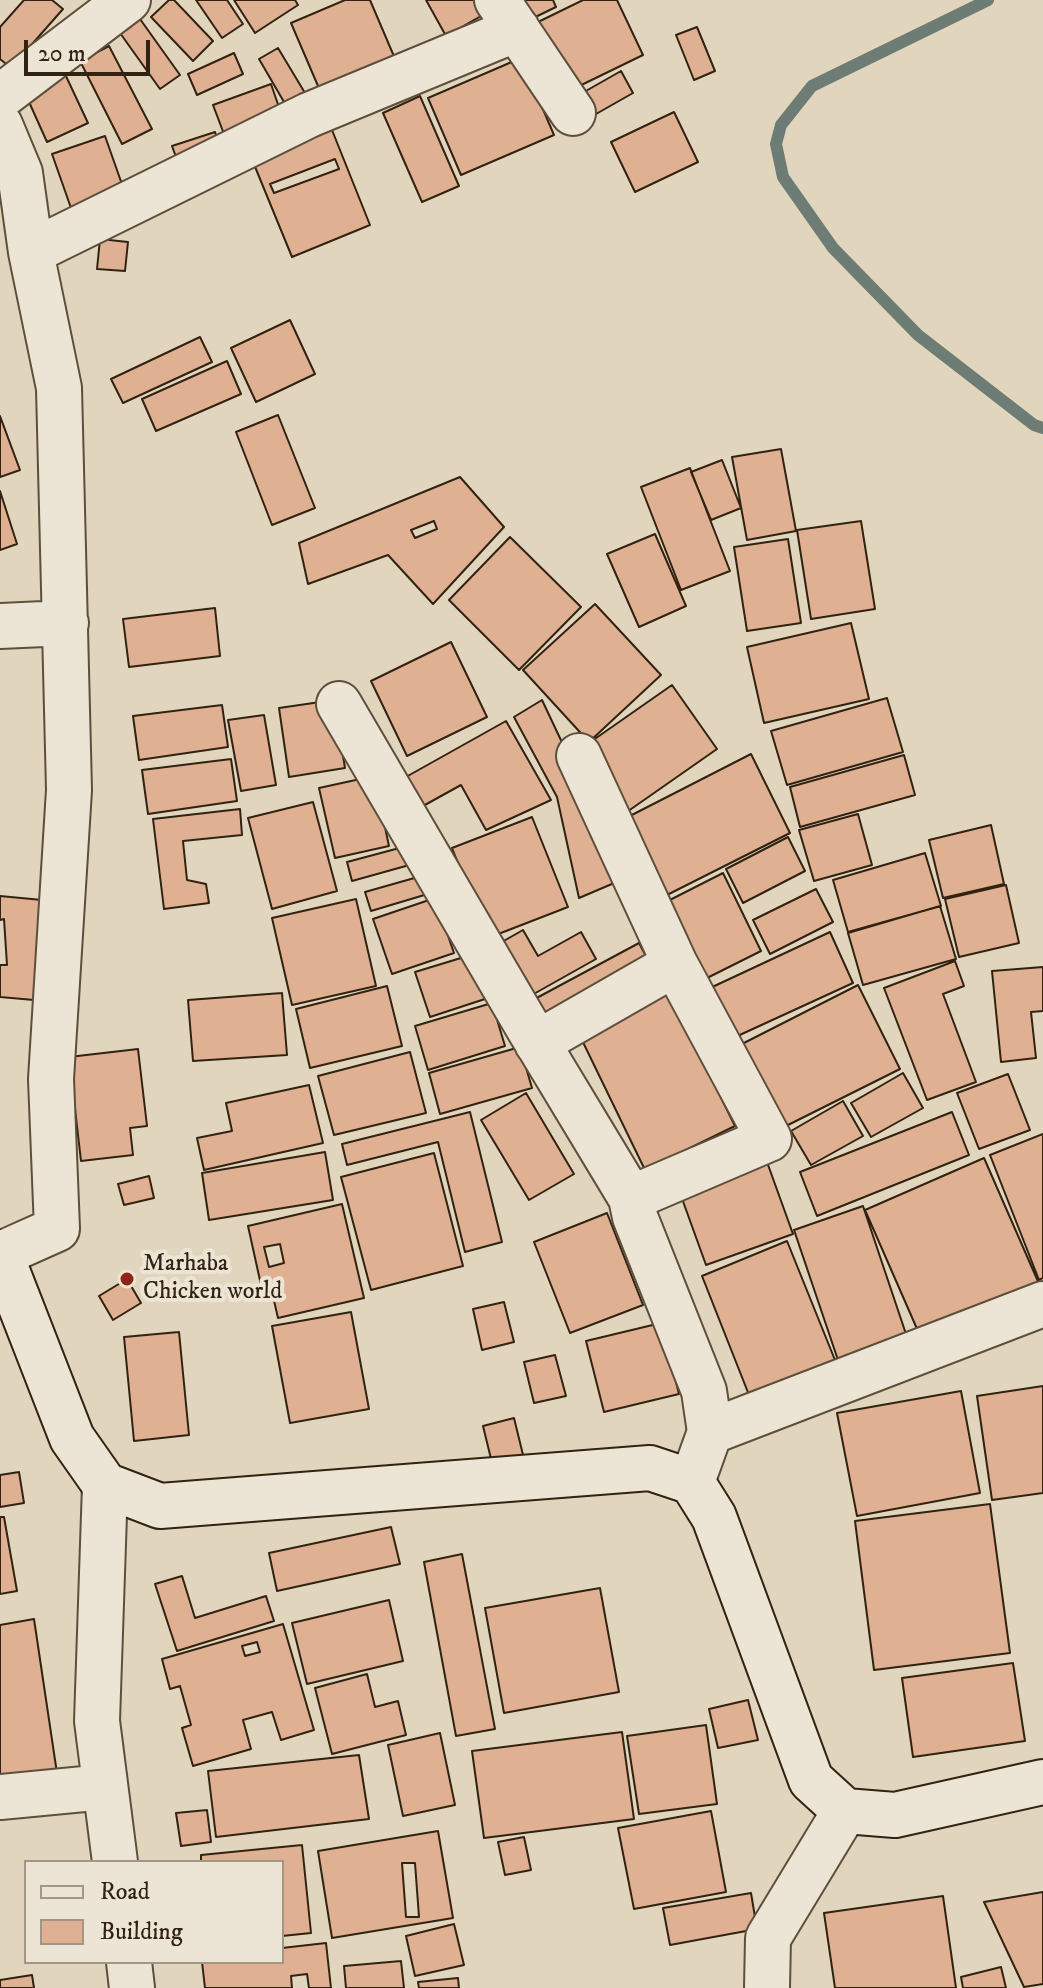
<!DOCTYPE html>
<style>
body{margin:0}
#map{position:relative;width:1043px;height:1988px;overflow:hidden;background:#e1d6bd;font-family:"IM FELL DW Pica",serif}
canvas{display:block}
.legend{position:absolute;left:24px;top:1860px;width:260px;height:104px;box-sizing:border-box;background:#ece4d4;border:2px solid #a29686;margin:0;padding:10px 14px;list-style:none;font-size:24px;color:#322211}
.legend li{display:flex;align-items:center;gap:16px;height:40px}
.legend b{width:40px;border:2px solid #a29686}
.scale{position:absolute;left:24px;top:40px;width:126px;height:36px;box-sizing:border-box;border:4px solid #322211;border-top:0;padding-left:10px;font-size:24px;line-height:28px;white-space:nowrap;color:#322211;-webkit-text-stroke:6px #ece4d4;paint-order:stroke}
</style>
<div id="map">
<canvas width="1043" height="1988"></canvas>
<ul class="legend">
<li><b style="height:10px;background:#ece4d4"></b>Road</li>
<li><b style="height:22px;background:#dfb091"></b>Building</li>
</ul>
<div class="scale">20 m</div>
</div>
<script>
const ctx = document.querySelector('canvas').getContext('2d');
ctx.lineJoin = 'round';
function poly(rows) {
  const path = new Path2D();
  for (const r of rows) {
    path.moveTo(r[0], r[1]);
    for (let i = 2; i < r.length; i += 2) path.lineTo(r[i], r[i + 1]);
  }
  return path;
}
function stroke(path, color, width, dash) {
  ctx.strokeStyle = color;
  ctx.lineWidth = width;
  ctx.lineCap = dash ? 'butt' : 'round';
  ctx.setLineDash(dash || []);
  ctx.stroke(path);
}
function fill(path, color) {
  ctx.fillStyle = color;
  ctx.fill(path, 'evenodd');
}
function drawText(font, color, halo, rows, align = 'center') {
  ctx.font = font + ' "IM FELL DW Pica",serif';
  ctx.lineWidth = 8;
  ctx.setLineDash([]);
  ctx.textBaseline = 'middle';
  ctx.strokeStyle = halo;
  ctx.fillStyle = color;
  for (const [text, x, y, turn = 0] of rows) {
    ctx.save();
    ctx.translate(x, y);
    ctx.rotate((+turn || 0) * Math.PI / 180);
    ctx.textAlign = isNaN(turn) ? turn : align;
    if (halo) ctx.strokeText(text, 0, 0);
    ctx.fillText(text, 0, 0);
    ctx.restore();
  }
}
stroke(poly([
 [988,0,812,86,781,125,776,144,783,177,833,248,918,335,1034,425,1043,428]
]), '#6d7c74', 12);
const building = poly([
 [24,0,52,0,63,9,11,68,0,59,0,27,24,0],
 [169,0,174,0,213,41,193,61,151,17,169,0],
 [196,0,227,0,243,24,222,38,196,0],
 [234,0,295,0,298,5,255,33,234,0],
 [345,0,370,0,396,61,321,93,291,23,345,0],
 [426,0,481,0,488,12,446,36,426,0],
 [511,0,553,0,556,7,523,23,511,0],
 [583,0,617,0,643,55,569,91,536,23,583,0],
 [140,19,180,75,160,89,120,33,140,19],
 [697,27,715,71,694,80,676,35,697,27],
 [109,46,152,129,122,144,80,61,109,46],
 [278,48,311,103,291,114,259,59,278,48],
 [234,53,243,74,197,95,188,74,234,53],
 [521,58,554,135,461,175,428,98,521,58],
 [621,71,633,93,589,118,577,96,621,71],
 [65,74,88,123,47,142,25,93,65,74],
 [271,84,284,122,227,142,213,105,271,84],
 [420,96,459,186,422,202,383,113,420,96],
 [674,112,698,162,635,192,611,142,674,112],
 [330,125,370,225,292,257,251,157,330,125],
 [335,159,339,169,274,193,270,184,335,159],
 [215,132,222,154,180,168,172,146,215,132],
 [105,136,124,190,71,208,52,154,105,136],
 [100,239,128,242,125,271,97,269,100,239],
 [290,320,315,374,256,402,231,348,290,320],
 [200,337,212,362,123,403,111,379,200,337],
 [227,361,241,394,156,431,142,399,227,361],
 [278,415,315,508,272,525,236,432,278,415],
 [0,416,20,470,0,477,0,416],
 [781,449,796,531,747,540,732,457,781,449],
 [722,460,741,508,711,520,691,472,722,460],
 [690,468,730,571,681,590,641,487,690,468],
 [460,477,504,527,433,604,388,555,308,584,299,543,460,477],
 [434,521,437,529,415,538,411,530,434,521],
 [0,491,17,544,0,550,0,491],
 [861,521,875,609,811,619,797,530,861,521],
 [655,534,686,606,639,627,607,554,655,534],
 [510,537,581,607,519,670,449,600,510,537],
 [788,539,801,623,747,631,734,547,788,539],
 [595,604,661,675,589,742,523,670,595,604],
 [215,608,220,656,129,667,123,619,215,608],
 [851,623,869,699,764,723,747,647,851,623],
 [451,642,487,717,407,756,371,681,451,642],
 [672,685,717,749,624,814,579,750,672,685],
 [887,698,903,752,787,785,771,731,887,698],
 [334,700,345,768,289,777,279,708,334,700],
 [542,700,626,878,579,898,557,797,514,717,542,700],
 [222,705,228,747,139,760,133,716,222,705],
 [264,715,276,785,241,791,228,720,264,715],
 [506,721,551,800,486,830,461,785,414,811,397,782,506,721],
 [751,754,790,833,663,897,624,819,751,754],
 [904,755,915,795,800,827,790,787,904,755],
 [231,759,237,801,148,814,142,770,231,759],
 [374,776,389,846,335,858,319,788,374,776],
 [313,802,337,891,272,909,248,818,313,802],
 [240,809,242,835,183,841,187,880,206,884,209,903,164,909,153,819,240,809],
 [858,814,872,865,814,881,799,830,858,814],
 [532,817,568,907,488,938,452,848,532,817],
 [991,825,1004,884,943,898,929,840,991,825],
 [788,837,805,871,743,903,726,869,788,837],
 [407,846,413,864,352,881,347,862,407,846],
 [925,853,941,906,848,932,833,880,925,853],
 [723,873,761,951,697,983,660,905,723,873],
 [425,875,431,893,371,911,365,892,425,875],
 [1006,885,1019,943,959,957,945,899,1006,885],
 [816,889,833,922,770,954,753,920,816,889],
 [0,896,42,900,34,1000,0,997,0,965,7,965,4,919,0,920,0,896],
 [435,898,454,953,392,974,373,919,435,898],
 [356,899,376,986,292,1005,272,918,356,899],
 [940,906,956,959,863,985,848,933,940,906],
 [523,930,538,956,581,932,596,959,523,1000,493,947,523,930],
 [830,932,853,983,731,1039,708,989,830,932],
 [639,943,654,971,546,1029,531,1001,639,943],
 [474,954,488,998,430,1017,415,972,474,954],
 [955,961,964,986,943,994,976,1082,927,1100,884,988,955,961],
 [1043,967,1043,1011,1031,1012,1036,1058,1001,1062,992,971,1043,967],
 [858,985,900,1069,780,1129,738,1046,858,985],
 [387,986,402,1046,310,1068,296,1009,387,986],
 [668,990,735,1126,645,1170,579,1034,668,990],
 [282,993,287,1055,193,1061,188,1000,282,993],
 [492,1003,505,1046,428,1070,415,1026,492,1003],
 [520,1047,532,1088,440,1114,429,1073,520,1047],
 [138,1049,147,1126,130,1128,133,1155,81,1161,69,1057,138,1049],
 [410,1052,426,1113,334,1135,318,1076,410,1052],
 [903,1073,923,1108,871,1137,851,1103,903,1073],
 [1008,1074,1030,1130,979,1149,957,1093,1008,1074],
 [309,1085,323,1143,204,1170,197,1138,232,1131,226,1103,309,1085],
 [526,1093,574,1174,529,1200,481,1120,526,1093],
 [843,1101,863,1136,811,1165,791,1131,843,1101],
 [470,1112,502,1242,465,1252,438,1142,347,1165,342,1144,470,1112],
 [952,1112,969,1155,817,1216,800,1172,952,1112],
 [1043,1134,1043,1278,1039,1280,990,1155,1043,1134],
 [325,1152,333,1200,209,1220,202,1173,325,1152],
 [434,1153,463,1266,371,1290,341,1177,434,1153],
 [984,1158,1040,1286,921,1338,865,1210,984,1158],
 [767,1162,793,1234,706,1265,680,1193,767,1162],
 [149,1176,154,1198,124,1205,118,1184,149,1176],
 [342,1204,364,1298,278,1318,272,1292,263,1294,248,1226,342,1204],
 [280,1244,284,1263,269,1267,264,1247,280,1244],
 [863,1206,908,1340,839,1363,794,1230,863,1206],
 [607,1213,643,1305,570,1333,534,1242,607,1213],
 [787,1241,837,1365,751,1400,702,1276,787,1241],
 [127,1279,141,1303,113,1320,99,1296,127,1279],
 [504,1302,514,1342,482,1350,473,1309,504,1302],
 [351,1312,369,1409,290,1423,272,1326,351,1312],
 [661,1323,679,1394,604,1412,586,1341,661,1323],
 [179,1332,189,1435,134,1441,124,1337,179,1332],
 [555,1355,566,1396,534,1403,524,1362,555,1355],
 [1043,1386,1043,1493,992,1500,977,1396,1043,1386],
 [961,1391,980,1493,857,1516,837,1413,961,1391],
 [514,1418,524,1459,493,1467,483,1426,514,1418],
 [19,1472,24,1503,0,1507,0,1475,19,1472],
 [990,1504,1010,1653,874,1670,855,1521,990,1504],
 [0,1517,4,1517,17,1591,0,1594,0,1517],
 [391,1527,400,1564,277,1591,269,1553,391,1527],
 [462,1554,495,1729,456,1736,424,1562,462,1554],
 [182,1576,195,1618,266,1596,274,1621,177,1651,155,1584,182,1576],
 [600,1588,619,1692,504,1713,485,1608,600,1588],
 [389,1600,403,1661,307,1684,292,1623,389,1600],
 [34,1619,58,1780,0,1789,0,1625,34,1619],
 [283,1624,314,1730,281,1740,272,1712,243,1720,251,1749,193,1766,182,1728,191,1725,180,1686,170,1689,162,1659,283,1624],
 [257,1642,260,1652,245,1656,242,1646,257,1642],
 [1013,1663,1025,1741,913,1757,902,1678,1013,1663],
 [367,1674,375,1707,398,1701,406,1735,332,1754,315,1688,367,1674],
 [748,1700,758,1740,718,1748,709,1709,748,1700],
 [706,1725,717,1804,639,1814,627,1736,706,1725],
 [622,1732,634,1819,484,1838,472,1751,622,1732],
 [440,1733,455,1805,403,1816,388,1745,440,1733],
 [359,1755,369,1819,216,1837,208,1771,359,1755],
 [207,1810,211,1842,181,1846,176,1813,207,1810],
 [711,1811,726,1892,634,1909,618,1828,711,1811],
 [438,1831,453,1918,332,1938,318,1851,438,1831],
 [402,1863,415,1863,419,1917,406,1917,402,1863],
 [524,1837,531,1870,505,1875,498,1842,524,1837],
 [302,1845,311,1933,282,1936,282,1862,201,1862,201,1855,302,1845],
 [1043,1892,1043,1984,1024,1987,984,1902,1043,1892],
 [751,1893,757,1929,670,1945,663,1908,751,1893],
 [943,1896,956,1988,835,1988,824,1913,943,1896],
 [454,1924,464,1965,415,1976,406,1936,454,1924],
 [326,1943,331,1988,309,1988,307,1974,291,1976,292,1988,205,1988,202,1962,282,1962,282,1948,326,1943],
 [401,1961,404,1988,346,1988,344,1966,401,1961],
 [1001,1967,1006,1988,963,1988,961,1977,1001,1967],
 [32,1975,34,1988,0,1988,0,1980,32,1975],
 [458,1978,459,1988,419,1988,418,1982,458,1978]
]);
fill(building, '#dfb091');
stroke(building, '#322211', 2);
const street = poly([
 [497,0,573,113],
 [0,97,128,0],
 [0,125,20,173,31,252,59,388,69,790,51,1079,57,1229,1,1254],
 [31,252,309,115,517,29],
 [0,626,66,623],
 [339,704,529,1029,631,1198,635,1217,704,1391,710,1432,692,1482],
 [579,756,675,964,769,1139,631,1198],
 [537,1043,675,964],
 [710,1432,1043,1304],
 [105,1485,97,1721,115,1862],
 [0,1797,105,1787],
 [129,1962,132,1988],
 [767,1988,768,1938,845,1811]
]);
const secondary = poly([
 [0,1253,72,1438,105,1485,160,1506,650,1468,692,1482,714,1517,811,1780,845,1811,895,1815,1043,1782]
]);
stroke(street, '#5e4f3c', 48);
stroke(secondary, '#322211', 48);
stroke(street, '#ece4d4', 44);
stroke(secondary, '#ece4d4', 44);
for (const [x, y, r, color] of [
 [127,1279,8,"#8f2418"]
]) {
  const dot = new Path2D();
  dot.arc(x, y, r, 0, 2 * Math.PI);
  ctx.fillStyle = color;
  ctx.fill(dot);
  stroke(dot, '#ece4d4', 3);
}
drawText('24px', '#322211', '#ece4d4', [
 ["Marhaba",143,1265],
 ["Chicken world",143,1293]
], 'left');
</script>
